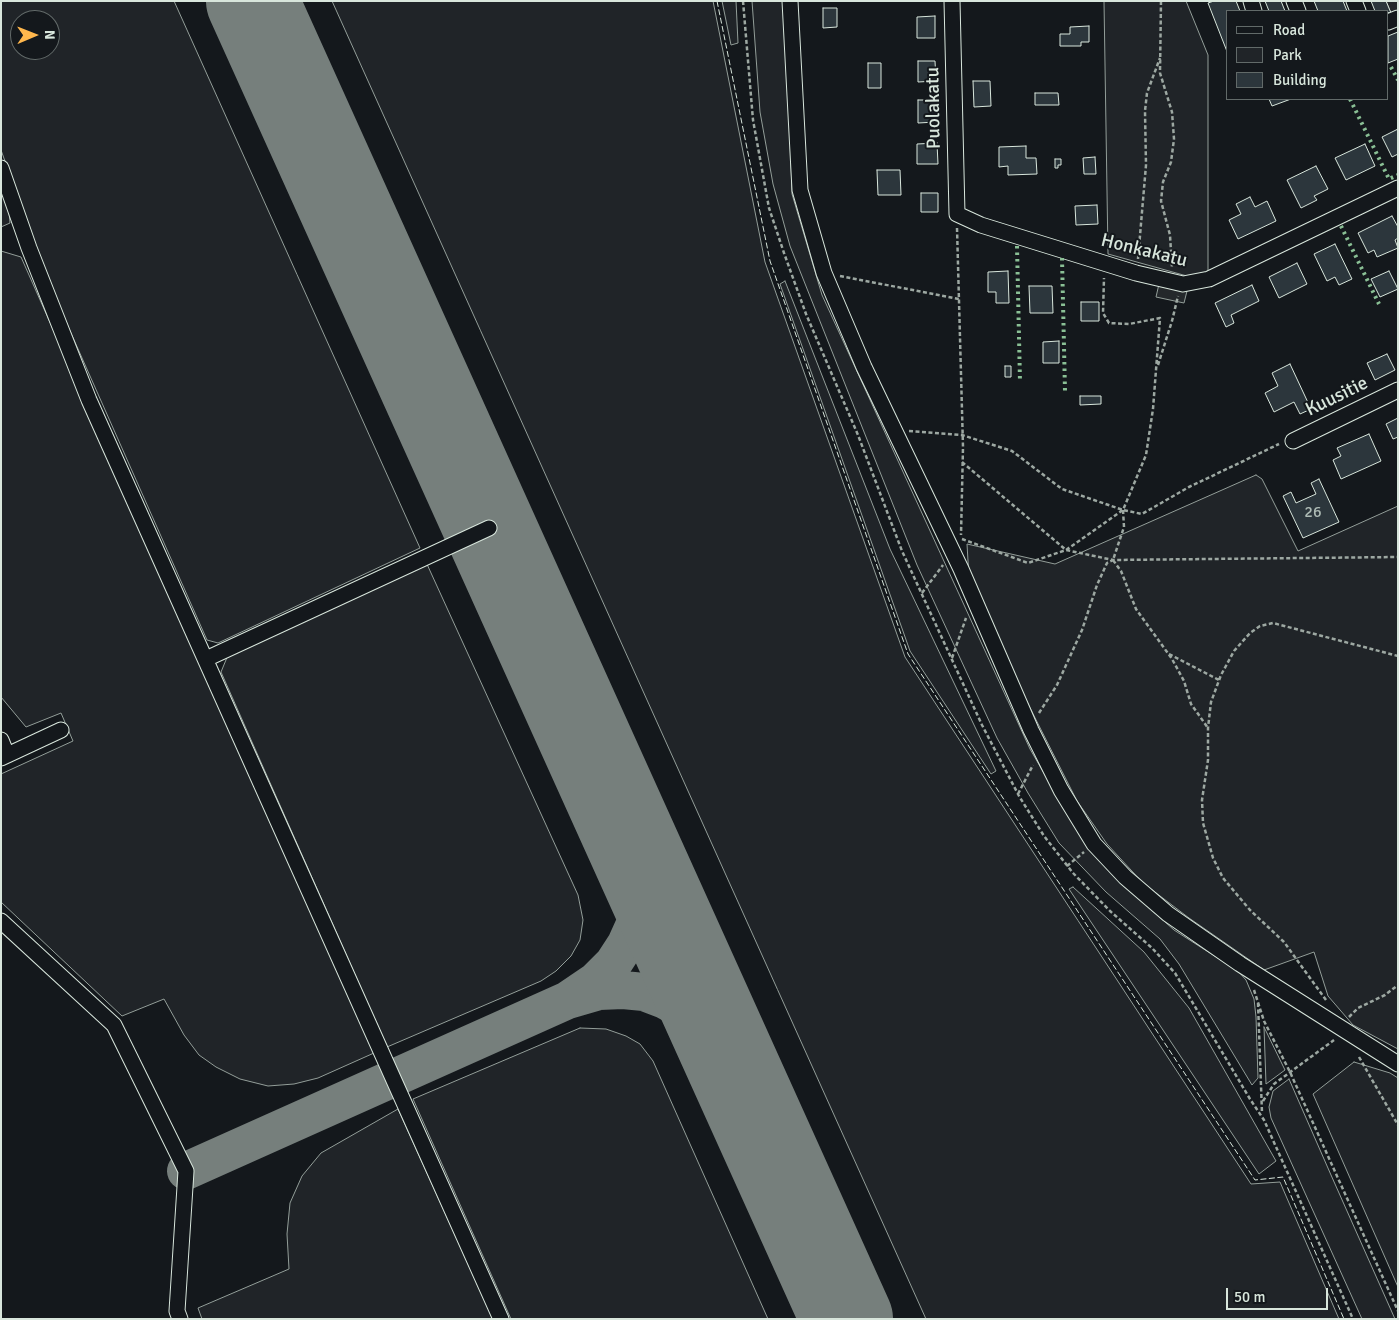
<!DOCTYPE html>
<style>
body{margin:0}
#map{position:relative;width:1399px;height:1320px;overflow:hidden;background:#14181c;font-family:Signika,sans-serif}
canvas{display:block}
.frame{position:absolute;inset:0;border:2px solid #d8e6dc;pointer-events:none}
.legend{position:absolute;left:1226px;top:10px;width:162px;height:90px;box-sizing:border-box;background:#14181c;border:1px solid #626a69;margin:0;padding:6px 9px;list-style:none;font-size:15px;color:#d8e6dc}
.legend li{display:flex;align-items:center;gap:10px;height:25px}
.legend b{width:25px;border:1px solid #626a69}
.north{position:absolute;left:10px;top:10px;width:50px;height:50px;box-sizing:border-box;background:#14181c;border:1px solid #626a69;border-radius:50%;rotate:89deg;font-size:14px;font-weight:700;line-height:20px;text-align:center;color:#d8e6dc}
.north::after{content:'';display:block;margin:auto;width:18px;height:22px;background:#ffb74d;clip-path:polygon(50% 0,100% 100%,50% 72%,0 100%)}
.scale{position:absolute;left:1226px;top:1288px;width:102px;height:22px;box-sizing:border-box;border:2px solid #d8e6dc;border-top:0;padding-left:6px;font-size:15px;line-height:18px;white-space:nowrap;color:#d8e6dc;-webkit-text-stroke:4px #14181c;paint-order:stroke}
</style>
<div id="map">
<canvas width="1399" height="1320"></canvas>
<div class="frame"></div>
<ul class="legend">
<li><b style="height:6px;background:#14181c"></b>Road</li>
<li><b style="height:14px;background:#202428"></b>Park</li>
<li><b style="height:14px;background:#2c363c"></b>Building</li>
</ul>
<div class="north">N</div>
<div class="scale">50 m</div>
</div>
<script>
const ctx = document.querySelector('canvas').getContext('2d');
ctx.lineJoin = 'round';
function fill(path, color) {
  ctx.fillStyle = color;
  ctx.fill(path, 'evenodd');
}
function poly(rows) {
  const path = new Path2D();
  for (const r of rows) {
    path.moveTo(r[0], r[1]);
    for (let i = 2; i < r.length; i += 2) path.lineTo(r[i], r[i + 1]);
  }
  return path;
}
function stroke(path, color, width, dash) {
  ctx.strokeStyle = color;
  ctx.lineWidth = width;
  ctx.lineCap = dash ? 'butt' : 'round';
  ctx.setLineDash(dash || []);
  ctx.stroke(path);
}
function drawText(font, color, halo, rows, align = 'center') {
  ctx.font = font + ' Signika,sans-serif';
  ctx.lineWidth = 4;
  ctx.setLineDash([]);
  ctx.textBaseline = 'middle';
  ctx.strokeStyle = halo;
  ctx.fillStyle = color;
  for (const [text, x, y, turn = 0] of rows) {
    ctx.save();
    ctx.translate(x, y);
    ctx.rotate((+turn || 0) * Math.PI / 180);
    ctx.textAlign = isNaN(turn) ? turn : align;
    if (halo) ctx.strokeText(text, 0, 0);
    ctx.fillText(text, 0, 0);
    ctx.restore();
  }
}
const green = poly([
 [1,1,174,1,420,548,218,643,207,640,47,279,1,150,1,1],
 [20,20,50,20,50,50,20,50,20,20],
 [332,1,713,1,765,262,905,657,1251,1184,1280,1182,1339,1319,926,1319,332,1],
 [722,1,736,1,738,43,731,45,722,1],
 [752,1,786,1,792,194,822,295,1030,749,1082,839,1117,879,1174,930,1238,971,1246,980,1254,999,1256,1017,1258,1078,1252,1085,1179,964,1160,939,1106,892,1059,843,1028,793,997,738,917,565,790,246,773,184,760,112,752,1],
 [1104,1,1186,1,1208,55,1208,272,1187,276,1108,254,1104,1],
 [1,190,9,212,10,223,1,227,1,190],
 [1,251,21,257,374,1053,318,1078,294,1084,268,1086,240,1079,216,1067,199,1055,184,1035,164,999,122,1016,1,902,1,774,73,741,61,713,26,727,1,697,1,251],
 [785,281,890,549,996,771,991,774,910,651,780,284,785,281],
 [1256,475,1262,479,1298,551,1398,506,1398,1049,1353,1025,1328,996,1314,952,1264,970,1189,918,1143,883,1107,844,1077,801,1025,698,969,578,967,544,1055,564,1256,475],
 [426,562,578,895,583,920,580,940,571,956,556,971,541,981,387,1047,221,672,228,655,426,562],
 [1073,887,1144,952,1189,1008,1276,1161,1259,1174,1069,889,1073,887],
 [1264,1027,1285,1070,1266,1084,1264,1027],
 [580,1028,606,1029,626,1036,640,1044,653,1061,768,1319,511,1319,413,1099,580,1028],
 [1354,1062,1390,1073,1398,1078,1398,1287,1313,1094,1354,1062],
 [1289,1079,1331,1175,1395,1319,1362,1319,1271,1118,1269,1107,1273,1091,1289,1079],
 [398,1109,493,1319,202,1319,198,1308,289,1269,287,1234,290,1203,302,1176,321,1153,398,1109]
]);
fill(green, '#202428');
stroke(green, '#939e99', 1);
const parking = poly([
 [1386,1,1398,1,1398,10,1391,13,1386,1],
 [1159,284,1187,291,1184,303,1156,297,1159,284]
]);
fill(parking, '#24282b');
stroke(parking, '#939e99', 1);
stroke(poly([
 [630,838,639,874,639,902,635,924,626,944,613,964,596,981,568,1000,599,991,623,990,644,992,665,1000,687,1012,702,1026,735,1072],
 [186,1171,568,1000]
]), '#767f7c', 38);
stroke(poly([
 [252,1,847,1319]
]), '#767f7c', 92);
const building = poly([
 [1214,1,1236,1,1240,11,1228,11,1228,54,1208,3,1214,1],
 [1265,1,1281,1,1285,11,1269,11,1265,1],
 [1314,1,1343,1,1347,11,1318,11,1314,1],
 [1371,1,1386,1,1391,13,1375,11,1371,1],
 [823,8,837,8,837,27,823,28,823,8],
 [935,16,935,38,917,38,917,17,935,16],
 [1089,26,1089,42,1081,42,1081,46,1060,46,1060,34,1070,34,1070,27,1089,26],
 [1398,32,1398,59,1388,63,1388,36,1398,32],
 [918,61,935,61,936,81,918,82,918,61],
 [868,63,881,63,881,88,868,88,868,63],
 [973,81,990,81,991,106,974,107,973,81],
 [1035,93,1058,93,1059,105,1035,105,1035,93],
 [1269,99,1291,99,1272,106,1269,99],
 [918,100,936,100,936,122,918,123,918,100],
 [1398,129,1398,154,1392,157,1382,137,1398,129],
 [937,143,938,164,917,164,917,144,937,143],
 [1365,144,1375,166,1346,180,1335,158,1365,144],
 [1026,146,1026,158,1036,158,1037,174,1008,175,1008,166,999,167,999,147,1026,146],
 [1095,157,1096,174,1084,174,1083,158,1095,157],
 [1055,159,1061,159,1061,165,1058,165,1058,168,1055,168,1055,159],
 [1316,166,1328,189,1314,196,1317,200,1301,208,1287,180,1316,166],
 [877,170,900,170,901,195,878,195,877,170],
 [921,193,938,193,938,212,921,212,921,193],
 [1250,197,1255,207,1267,201,1276,221,1238,239,1229,220,1241,214,1236,204,1250,197],
 [1097,205,1098,224,1076,225,1075,206,1097,205],
 [1392,216,1398,227,1398,238,1395,240,1398,248,1377,257,1374,250,1368,253,1358,233,1392,216],
 [1335,244,1352,279,1339,285,1335,277,1327,281,1314,254,1335,244],
 [1297,263,1307,284,1279,298,1269,277,1297,263],
 [1008,271,1009,303,996,303,996,292,988,292,988,272,1008,271],
 [1389,271,1398,289,1380,297,1371,279,1389,271],
 [1252,285,1259,301,1231,315,1234,323,1226,327,1215,303,1252,285],
 [1029,286,1052,286,1053,313,1030,313,1029,286],
 [1081,302,1099,302,1099,321,1081,321,1081,302],
 [1059,341,1059,363,1043,363,1043,342,1059,341],
 [1387,354,1395,370,1375,380,1367,363,1387,354],
 [1290,364,1311,409,1300,414,1294,402,1274,412,1265,393,1278,386,1272,373,1290,364],
 [1005,366,1011,366,1011,377,1005,377,1005,366],
 [1080,396,1101,396,1101,404,1080,405,1080,396],
 [1398,418,1398,437,1393,439,1386,424,1398,418],
 [1369,434,1381,461,1341,479,1333,460,1341,456,1337,448,1369,434],
 [1319,479,1339,522,1303,538,1283,496,1291,492,1296,503,1316,494,1311,483,1319,479]
]);
fill(building, '#2c363c');
stroke(building, '#d8e6dc', 1);
const minor = poly([
 [790,1,800,190,824,273,864,367,961,569,1031,730,1061,790,1094,844,1125,877,1168,914,1240,964,1398,1064],
 [952,1,957,214,981,225,1136,273,1183,284,1209,279,1398,188],
 [1251,1,1254,11],
 [1294,1,1298,11],
 [1354,1,1358,11],
 [1388,22,1398,18],
 [1,168,29,248,89,400,501,1319],
 [1293,441,1398,390],
 [206,659,489,528],
 [1,740,7,755],
 [1,758,61,730],
 [1,921,114,1025,186,1171,177,1311,180,1319]
]);
stroke(minor, '#d8e6dc', 17);
stroke(poly([
 [743,1,753,120,769,208,784,253,806,314,858,435,902,551,982,725,1019,796,1044,836,1073,873,1110,911,1152,948,1175,973,1250,1099,1264,1120,1353,1319],
 [1161,1,1160,73,1172,112,1174,139,1171,162,1163,182,1161,201,1170,235,1172,268],
 [957,228,963,447,961,535],
 [1138,259,1146,165,1145,111,1147,93,1160,58],
 [840,276,959,299],
 [1158,365,1172,321,1178,296],
 [909,431,962,435,1012,451,1062,489,1123,510,1142,514,1189,487,1279,444],
 [962,462,1066,550,1113,560,1398,557],
 [1123,510,1124,527,1113,560,1121,571,1136,609,1172,659,1184,681,1191,704,1208,728],
 [962,539,1028,563,1066,550,1123,510,1146,455,1153,409,1160,318,1129,324,1109,323,1103,313,1104,278],
 [922,593,943,565],
 [1169,654,1219,680],
 [952,658,966,618],
 [1039,713,1057,685,1082,630,1097,585,1107,563,1113,560],
 [1018,794,1033,765],
 [1067,866,1084,852],
 [1254,990,1264,1021,1290,1072,1398,1311],
 [1326,1000,1284,942,1250,910,1223,878,1213,858,1203,823,1202,800,1208,760,1208,728,1211,702,1221,675,1234,651,1250,633,1260,626,1273,623,1398,656],
 [1258,1003,1262,1113],
 [1349,1017,1358,1008,1385,995,1398,985],
 [1359,1057,1398,1125],
 [1263,1101,1274,1084,1334,1040]
]), '#9da8a2', 2.5, [4, 2.5]);
stroke(minor, '#14181c', 15);
stroke(poly([
 [1391,67,1398,80],
 [1350,99,1389,179,1398,175],
 [1341,226,1379,304],
 [1017,246,1020,382],
 [1062,258,1065,391]
]), '#8ac095', 4, [2.5, 4]);
stroke(poly([
 [717,1,770,261,908,654,1255,1180,1283,1177,1344,1319]
]), '#d8e6dc', 1, [6, 2.5]);
drawText('16px', '#adbab4', null, [
 ["26",1313,513]
]);
drawText('19px', '#d8e6dc', '#14181c', [
 ["Puolakatu",934,108,-91],
 ["Honkakatu",1144,251,14],
 ["Kuusitie",1337,397,-26]
]);
</script>
